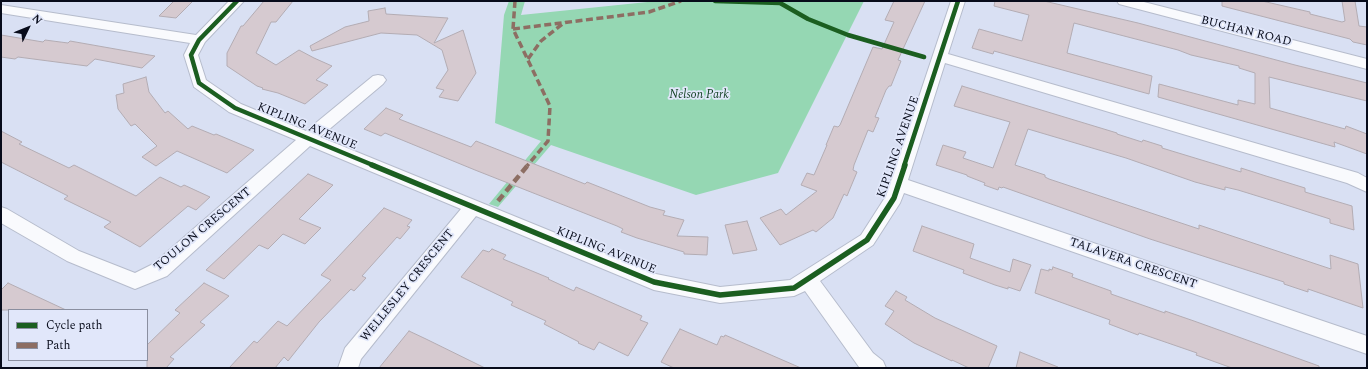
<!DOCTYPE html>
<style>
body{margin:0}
#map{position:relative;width:1368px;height:369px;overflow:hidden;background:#d9e0f3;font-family:Spectral,serif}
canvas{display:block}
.frame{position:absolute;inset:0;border:2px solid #070b1a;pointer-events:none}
.legend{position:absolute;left:8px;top:309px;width:140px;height:52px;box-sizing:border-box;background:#e1e7fa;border:1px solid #8a8fa0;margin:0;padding:5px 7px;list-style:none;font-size:12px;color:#070b1a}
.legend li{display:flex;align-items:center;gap:8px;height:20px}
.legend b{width:20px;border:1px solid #8a8fa0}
.north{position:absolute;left:8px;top:8px;width:40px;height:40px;-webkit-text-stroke:3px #e1e7fa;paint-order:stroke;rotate:47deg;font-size:11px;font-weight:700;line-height:16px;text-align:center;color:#070b1a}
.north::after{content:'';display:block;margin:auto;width:14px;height:18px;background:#070b1a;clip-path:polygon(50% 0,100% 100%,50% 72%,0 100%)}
</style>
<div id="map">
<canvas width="1368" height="369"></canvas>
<div class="frame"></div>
<ul class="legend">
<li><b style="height:5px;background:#1b5e20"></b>Cycle path</li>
<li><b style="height:5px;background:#8d6e63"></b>Path</li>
</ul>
<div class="north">N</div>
</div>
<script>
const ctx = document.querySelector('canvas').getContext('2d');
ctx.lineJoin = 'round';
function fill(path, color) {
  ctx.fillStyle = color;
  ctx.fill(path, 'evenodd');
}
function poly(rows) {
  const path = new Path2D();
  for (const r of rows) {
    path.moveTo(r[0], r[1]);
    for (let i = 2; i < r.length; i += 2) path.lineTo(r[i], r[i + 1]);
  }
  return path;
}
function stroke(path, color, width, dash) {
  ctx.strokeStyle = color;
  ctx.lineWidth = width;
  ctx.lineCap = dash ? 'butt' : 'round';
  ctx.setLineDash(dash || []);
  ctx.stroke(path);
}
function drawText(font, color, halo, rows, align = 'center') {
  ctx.font = font + ' Spectral,serif';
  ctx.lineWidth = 3.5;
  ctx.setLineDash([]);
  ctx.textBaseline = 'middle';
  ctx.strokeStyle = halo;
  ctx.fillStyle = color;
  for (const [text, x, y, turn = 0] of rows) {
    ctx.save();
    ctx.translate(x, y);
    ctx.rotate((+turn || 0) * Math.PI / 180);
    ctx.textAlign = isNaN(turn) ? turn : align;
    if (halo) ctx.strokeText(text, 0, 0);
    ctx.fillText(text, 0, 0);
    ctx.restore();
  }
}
fill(poly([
 [509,1,525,1,521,15,657,1,864,1,778,173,696,195,551,145,498,207,489,204,541,141,495,123,504,15]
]), '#95d7b3');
const building = poly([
 [174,1,193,1,176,18,159,16,174,1],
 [264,1,293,1,276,22,271,22,256,53,276,65,299,50,314,58,332,66,316,80,328,85,305,104,278,93,262,89,263,88,257,86,227,66,227,53,241,26,243,26,264,1],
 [894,1,925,1,898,60,901,61,891,86,889,86,886,90,875,117,879,118,873,132,868,130,854,165,853,170,857,172,847,196,844,194,833,218,816,232,813,230,780,245,760,218,781,209,786,215,817,191,801,185,807,173,814,175,827,145,826,145,834,126,838,127,840,125,873,47,882,49,894,22,885,20,894,1],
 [995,1,1044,1,1138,23,1295,65,1367,83,1367,101,1269,77,1270,108,1345,129,1346,126,1367,134,1367,154,1334,142,1335,147,1158,97,1159,84,1238,105,1238,100,1255,104,1255,73,1239,68,1239,66,1191,55,1178,50,1074,23,1067,53,1152,76,1149,94,994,51,993,54,972,48,979,29,1022,41,1029,15,994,6,995,1],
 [1222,1,1262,1,1310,12,1310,14,1342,22,1345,21,1342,1,1355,1,1359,26,1367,27,1367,45,1353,42,1350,39,1222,6,1222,1],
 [385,8,386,14,448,18,434,43,463,30,476,73,458,101,439,97,444,90,436,88,448,70,442,50,417,35,381,33,312,51,310,46,345,27,369,21,368,11,385,8],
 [1,35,43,42,45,40,68,43,70,41,155,56,142,68,95,59,87,66,18,57,15,59,1,57,1,35],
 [146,77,149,92,165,113,168,111,188,129,192,126,214,135,216,134,254,150,227,173,177,151,156,166,142,157,157,146,135,124,131,126,118,109,116,95,124,93,123,84,146,77],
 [962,86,1117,133,1117,134,1142,142,1143,140,1162,146,1162,148,1241,172,1241,168,1266,176,1305,188,1305,192,1352,206,1354,230,1330,223,1330,219,1280,203,1238,190,1225,187,1225,190,1195,182,1126,158,1028,129,1015,165,1045,175,1045,177,1049,179,1199,229,1199,225,1331,269,1330,255,1358,264,1363,308,1308,289,1308,292,1284,284,1284,282,1150,239,1003,187,1002,188,999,187,998,190,984,185,985,183,967,176,967,175,936,165,943,145,966,152,963,158,993,168,1010,122,954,106,962,86],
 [386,108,403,115,399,119,471,147,476,141,585,184,587,182,650,207,665,211,663,215,684,220,677,236,708,237,707,255,684,254,684,252,637,238,621,232,623,229,617,226,475,170,385,133,381,136,364,129,386,108],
 [1,131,22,142,19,144,69,168,74,165,136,196,160,177,181,187,184,185,210,197,196,210,188,206,140,247,104,227,111,222,64,199,68,196,1,162,1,131],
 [308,174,333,185,299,219,321,228,305,244,283,234,268,249,259,245,224,279,206,270,308,174],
 [384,208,412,220,407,226,410,227,400,239,397,237,362,276,366,278,354,291,351,289,319,322,288,361,284,357,275,368,229,368,254,341,257,343,278,321,287,326,331,280,321,275,384,208],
 [747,221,757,250,733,254,725,225,747,221],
 [922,226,974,244,970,258,1010,272,1013,259,1031,265,1020,291,1008,287,1008,289,995,285,963,273,964,270,913,251,922,226],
 [492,249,506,255,503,259,549,278,548,279,574,291,576,287,642,316,640,320,648,323,628,356,599,342,594,350,578,343,579,342,544,324,546,321,511,305,513,302,461,277,483,250,489,252,492,249],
 [1053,267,1073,274,1072,277,1111,291,1111,294,1165,313,1165,311,1194,321,1319,366,1319,368,1232,368,1196,355,1197,353,1139,333,1138,335,1109,324,1110,320,1035,293,1041,269,1049,271,1049,269,1052,270,1053,267],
 [8,283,66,310,1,310,1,290,8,283],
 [204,283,229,296,200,322,205,325,170,357,174,359,166,368,147,368,147,345,180,313,175,310,204,283],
 [896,291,907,297,905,300,935,318,997,346,988,368,969,368,952,360,952,361,914,343,885,324,894,311,885,306,896,291],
 [680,329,717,345,721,336,724,337,725,335,801,368,674,368,661,362,680,329],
 [409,331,426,339,485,368,379,368,409,331],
 [1020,352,1058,367,1058,368,1016,368,1020,352]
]);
fill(building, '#d6cad0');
stroke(building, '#b3acb3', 1);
const street = poly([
 [229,1,244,1,205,42,198,55,206,80,241,104,306,131,373,76,378,75,383,76,386,80,383,84,320,137,656,274,720,287,790,280,861,235,886,196,951,1,965,1,948,54,1358,173,1367,178,1367,192,1347,183,945,63,908,180,1367,336,1367,354,904,193,900,203,873,245,820,281,873,353,883,361,886,368,861,368,859,367,805,291,794,296,720,303,654,290,476,216,361,359,358,368,338,368,345,348,461,209,310,146,167,276,135,289,67,261,1,223,1,207,7,209,79,251,135,273,153,264,296,140,229,112,194,87,184,55,190,43,1,13,1,5,196,35,229,1],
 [1117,1,1140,1,1367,59,1367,69,1119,4,1117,1]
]);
stroke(street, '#b6bccc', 2);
fill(street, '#f9fafd');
stroke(poly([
 [515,1,513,29,550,106,548,141,527,166],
 [513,29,649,12,681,1],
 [528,59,541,41,565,22]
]), '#8d6e63', 3.5, [7, 3.5]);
stroke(poly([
 [498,201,528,165]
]), '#8d6e63', 4.5, [8, 4.5]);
stroke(poly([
 [237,1,199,40,191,55,199,83,235,108,375,166],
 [715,1,780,3,808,19,848,35,924,57],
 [904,166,958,1]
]), '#1b5e20', 4.5);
stroke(poly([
 [372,165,654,282,720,295,794,288,867,240,894,198,905,165]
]), '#1b5e20', 5.5);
drawText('12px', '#070b1a', '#e1e7fa', [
 ["BUCHAN ROAD",1246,32,14],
 ["KIPLING AVENUE",307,127,22],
 ["KIPLING AVENUE",899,147,-71],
 ["TOULON CRESCENT",203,230,-40],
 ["KIPLING AVENUE",606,251,22],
 ["TALAVERA CRESCENT",1133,264,19],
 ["WELLESLEY CRESCENT",408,286,-51]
]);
drawText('italic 12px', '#0e3e1e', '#e1e7fa', [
 ["Nelson Park",699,96]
]);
</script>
